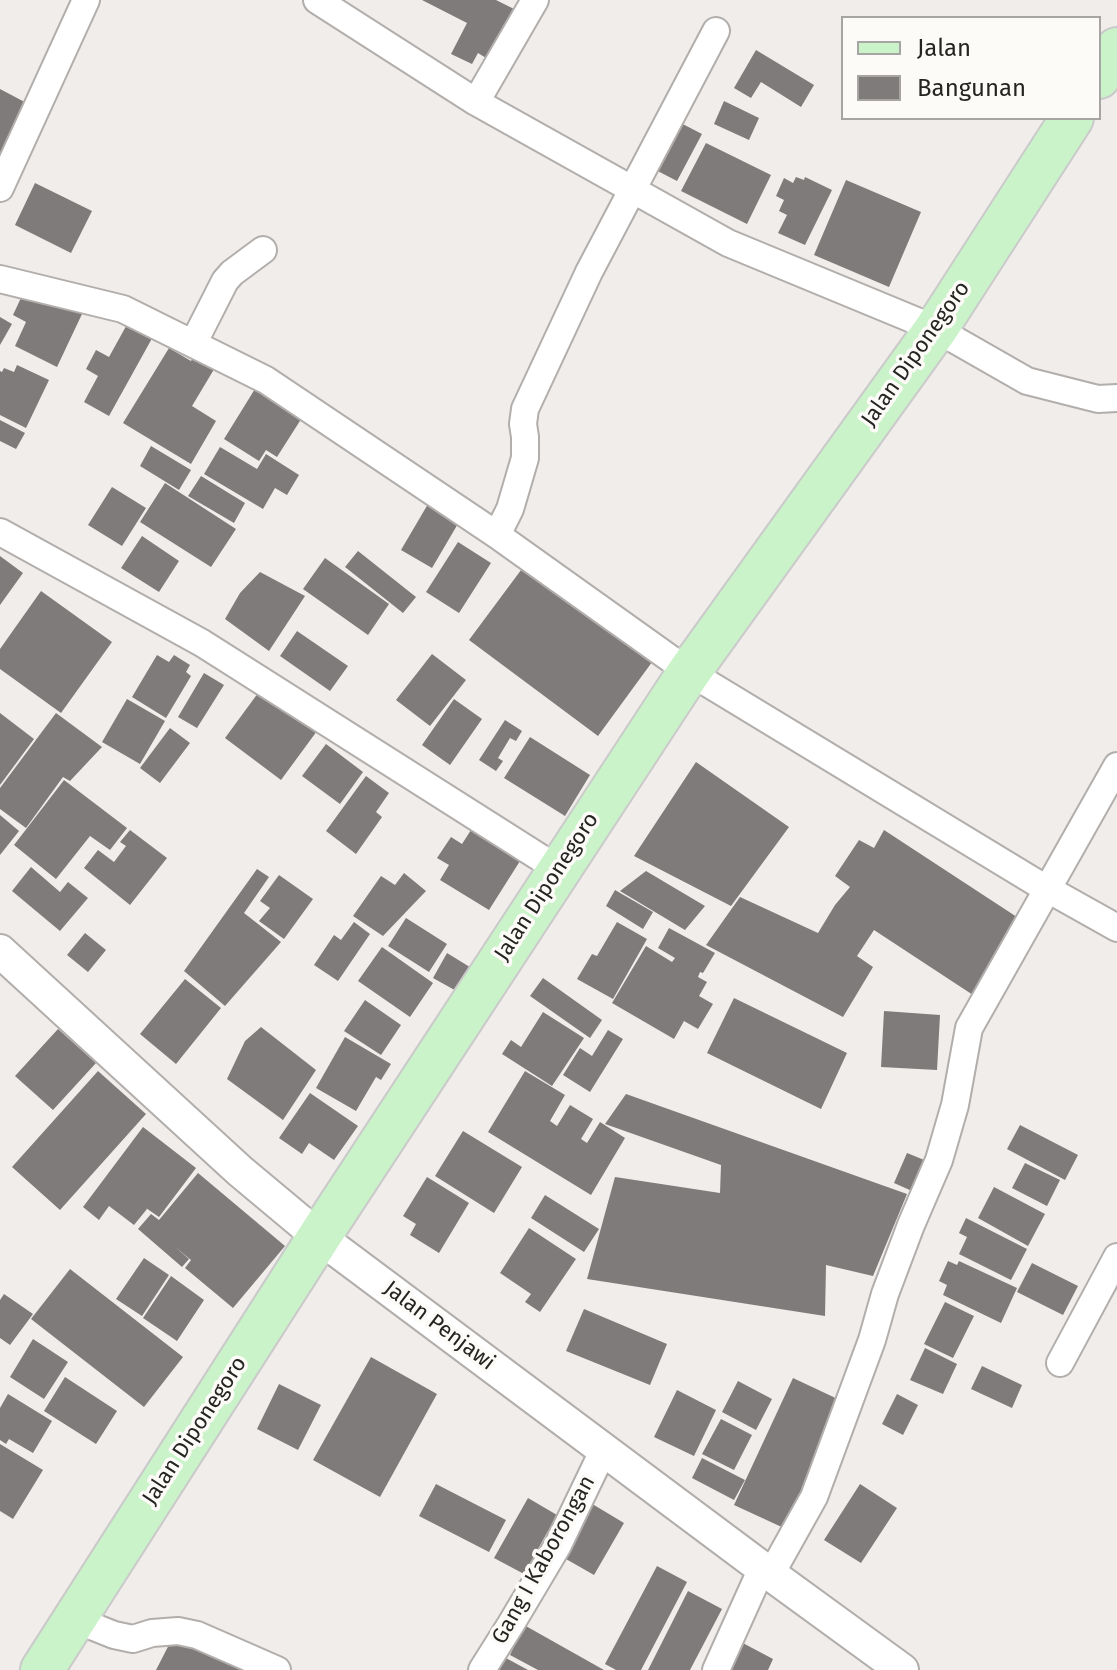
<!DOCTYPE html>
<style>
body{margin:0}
#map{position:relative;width:1117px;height:1670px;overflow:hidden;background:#f0edeb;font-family:"Fira Sans",sans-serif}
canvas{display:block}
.legend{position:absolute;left:841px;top:16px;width:260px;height:104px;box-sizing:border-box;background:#fdfbf8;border:2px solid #a7a5a3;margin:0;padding:10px 14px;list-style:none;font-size:24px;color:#252423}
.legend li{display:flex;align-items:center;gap:16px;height:40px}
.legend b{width:40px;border:2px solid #a7a5a3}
</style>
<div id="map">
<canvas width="1117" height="1670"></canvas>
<ul class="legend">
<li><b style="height:10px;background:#caf3ca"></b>Jalan</li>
<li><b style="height:22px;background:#7e7b7a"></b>Bangunan</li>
</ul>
</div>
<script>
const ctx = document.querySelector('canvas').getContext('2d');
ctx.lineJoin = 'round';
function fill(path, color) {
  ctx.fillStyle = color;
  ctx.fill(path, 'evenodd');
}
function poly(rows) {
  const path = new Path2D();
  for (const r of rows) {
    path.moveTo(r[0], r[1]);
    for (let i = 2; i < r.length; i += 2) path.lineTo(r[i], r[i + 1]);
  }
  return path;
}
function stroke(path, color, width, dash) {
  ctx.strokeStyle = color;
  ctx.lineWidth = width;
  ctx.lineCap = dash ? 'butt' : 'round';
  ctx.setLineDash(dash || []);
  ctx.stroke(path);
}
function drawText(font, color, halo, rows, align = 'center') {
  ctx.font = font + ' "Fira Sans",sans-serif';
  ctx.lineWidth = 7;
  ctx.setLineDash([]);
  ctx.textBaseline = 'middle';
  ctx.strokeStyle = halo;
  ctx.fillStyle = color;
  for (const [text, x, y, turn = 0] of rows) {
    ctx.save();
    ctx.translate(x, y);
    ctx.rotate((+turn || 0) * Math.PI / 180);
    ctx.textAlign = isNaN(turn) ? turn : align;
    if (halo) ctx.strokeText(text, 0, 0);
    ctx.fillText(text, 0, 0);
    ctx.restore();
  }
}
fill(poly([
 [422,0,496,0,514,9,486,58,478,53,472,64,451,54,467,23],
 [756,50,814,85,801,107,761,82,751,98,734,88],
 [0,89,36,108,10,159,0,154],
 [724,101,759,118,749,140,714,124],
 [673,119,702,134,677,181,648,166],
 [706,143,771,175,747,224,681,191],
 [796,177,804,180,805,177,832,190,805,245,778,233,787,215,779,211,784,200,776,196,784,178,793,183],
 [846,180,921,212,889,287,814,255],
 [35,183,92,211,71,253,15,225],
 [26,287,82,314,57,367,15,346,26,322,13,315],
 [0,317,12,324,0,345],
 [130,319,155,333,109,416,84,402,98,376,86,369,96,350,109,357],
 [169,348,191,361,199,349,219,361,192,406,216,421,191,464,123,423],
 [17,365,49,380,26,428,0,415,0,371,2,372,4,368,14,372],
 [258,384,305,413,277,457,266,450,259,461,224,439],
 [0,420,25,433,16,449,0,441],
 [151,446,191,470,179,490,140,466],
 [220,447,257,469,266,454,299,475,287,495,275,488,263,509,204,474],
 [201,476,245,503,234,523,188,496],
 [165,483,236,529,211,567,140,522],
 [112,487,146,508,122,546,88,525],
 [428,504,459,522,432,568,401,550],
 [142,536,179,561,159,592,121,568],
 [458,542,491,563,459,613,426,592],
 [358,551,416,597,403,613,345,567],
 [0,556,23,573,0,605],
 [325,558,389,604,368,635,303,589],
 [527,562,655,658,598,736,469,640],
 [260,572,305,596,269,651,225,619,240,593],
 [41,591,112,642,61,713,0,669,0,649],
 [297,631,348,666,330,691,280,656],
 [432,654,466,680,430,726,396,700],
 [157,655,169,662,174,655,190,665,186,672,191,676,166,718,132,697],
 [204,673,224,685,197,728,178,717],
 [261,689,317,731,281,780,225,738],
 [127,699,165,721,140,764,102,742],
 [454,699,482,719,450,765,422,745],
 [0,713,34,739,0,785],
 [56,713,102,747,70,781,63,777,26,828,0,809,0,788],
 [505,720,522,731,516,741,510,738,498,758,503,761,496,771,479,760],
 [170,728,190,743,160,783,140,768],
 [530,737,590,775,565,816,504,778],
 [326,744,363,772,340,804,302,776],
 [696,762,789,827,731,906,634,856],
 [366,776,389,793,376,812,382,817,356,854,326,831],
 [64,780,127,828,110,850,90,836,56,879,14,845],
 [0,815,19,831,0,855],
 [130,830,167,858,130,905,84,868,98,850,114,862,126,846,120,842],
 [471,830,520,861,489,910,440,880,449,865,437,858,451,837,462,844],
 [884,830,1023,921,973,995,874,930,857,956,873,967,843,1017,706,945,740,897,818,933,835,905,850,887,835,876,859,840,874,848],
 [31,867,60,892,68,882,88,898,60,931,12,891],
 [257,869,269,877,244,913,281,942,225,1006,184,971],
 [646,871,705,906,685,930,620,891],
 [404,873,426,891,383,936,353,916,381,876,395,885],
 [279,875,313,899,284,939,259,921,270,908,260,901],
 [615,890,653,912,643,929,606,906],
 [406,918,447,944,429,972,388,946],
 [354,922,370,934,338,981,314,965,334,935,341,940],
 [617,922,647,939,613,999,577,979,592,954,597,956],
 [669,928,715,953,703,973,700,972,698,977,707,982,699,996,713,1004,698,1029,684,1021,674,1039,612,1003,646,946,672,962,675,958,658,948],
 [85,933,106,950,88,972,67,955],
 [382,947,433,983,410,1017,358,981],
 [447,953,473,969,460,993,433,978],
 [543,978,602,1020,590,1038,530,996],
 [185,979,221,1008,176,1064,140,1034],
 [734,998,847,1053,821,1109,707,1053],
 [365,1000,401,1025,381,1055,344,1031],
 [884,1011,940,1015,937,1070,881,1067],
 [543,1012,584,1038,552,1086,502,1054,511,1040,521,1047],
 [261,1027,316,1070,283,1120,227,1079,245,1041],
 [58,1029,96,1063,53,1110,15,1076],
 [608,1030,623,1039,590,1092,563,1075,580,1048,592,1056],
 [345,1037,391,1064,381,1080,376,1077,356,1111,316,1088],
 [98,1071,146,1114,60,1210,12,1167],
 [525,1071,565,1095,550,1121,557,1126,570,1105,593,1119,581,1139,587,1143,600,1122,625,1138,591,1195,488,1132],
 [310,1093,358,1126,334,1160,309,1143,302,1154,279,1138],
 [626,1094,907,1194,873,1276,826,1265,825,1316,587,1279,615,1177,720,1193,721,1165,605,1124],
 [1020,1125,1078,1155,1065,1180,1007,1149],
 [143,1127,196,1168,159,1217,146,1208,147,1209,134,1225,109,1206,99,1220,83,1207],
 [463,1131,522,1167,494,1213,435,1176],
 [907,1153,934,1164,921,1195,894,1183],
 [1025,1163,1060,1180,1047,1206,1012,1188],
 [198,1173,285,1246,233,1308,185,1268,191,1260,174,1246,189,1259,182,1267,138,1229,151,1214,159,1220],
 [427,1177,469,1203,439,1253,410,1235,416,1224,403,1216],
 [994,1187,1045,1214,1028,1246,978,1218],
 [545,1195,599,1229,584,1252,531,1218],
 [966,1218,1027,1249,1011,1280,959,1254,967,1237,959,1233],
 [529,1228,576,1259,540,1312,525,1302,531,1294,500,1273],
 [144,1258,169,1275,142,1316,116,1299],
 [948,1261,957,1265,959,1261,1017,1288,1001,1323,943,1295,947,1285,939,1281],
 [1032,1263,1078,1286,1063,1315,1017,1292],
 [70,1269,183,1357,144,1407,31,1319],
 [171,1276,204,1300,177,1341,143,1318],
 [4,1294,33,1314,10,1345,0,1338,0,1300],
 [945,1302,974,1316,953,1358,924,1344],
 [584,1309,667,1344,650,1385,566,1351],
 [33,1339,68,1362,44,1399,10,1377],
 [925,1348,957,1364,943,1394,910,1380],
 [371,1357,437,1394,380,1497,313,1460],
 [982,1366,1022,1385,1012,1408,971,1389],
 [65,1377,117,1411,96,1444,44,1411],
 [793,1378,844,1402,786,1529,734,1505],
 [738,1381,772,1399,756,1430,722,1412],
 [279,1384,321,1405,298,1450,257,1429],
 [677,1390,716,1410,694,1456,654,1437],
 [8,1394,52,1421,33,1453,9,1439,6,1444,0,1440,0,1408],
 [897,1394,918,1405,903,1435,882,1424],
 [721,1419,752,1435,734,1470,702,1454],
 [0,1444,43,1470,13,1519,0,1511],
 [702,1458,745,1480,734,1500,692,1478],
 [436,1484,506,1520,489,1552,419,1516],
 [860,1484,897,1508,861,1563,824,1540],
 [528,1498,557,1515,524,1574,494,1558],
 [589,1502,624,1523,594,1575,559,1555],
 [657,1566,687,1582,641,1670,616,1670,605,1664],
 [688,1591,722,1609,690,1670,648,1670],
 [524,1625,604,1670,538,1670,510,1655],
 [175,1633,248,1670,156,1670],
 [739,1641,773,1659,768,1670,723,1670],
 [504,1657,528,1670,497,1670]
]), '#7e7b7a');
const minor = poly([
 [317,0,476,102,728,243,936,329,1027,381,1098,399,1117,398],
 [476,102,535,0],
 [0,188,86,0],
 [0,279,123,309,266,380,497,535,689,672,1035,882,1117,928],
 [193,344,225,281,232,273,263,250],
 [0,532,202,643,558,869],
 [497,535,510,509,525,458,525,437,523,424,525,409,589,272,716,31],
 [1060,1363,1117,1257],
 [771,1574,814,1497,872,1340,885,1294,911,1225,939,1160,955,1105,969,1028,1117,766],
 [74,1619,114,1635,133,1639,152,1633,178,1631,197,1635,277,1670],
 [482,1670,511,1624,558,1545,604,1449],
 [716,1670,762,1568]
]);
const tertiary = poly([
 [0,951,240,1171,319,1237,762,1568,902,1670]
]);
const primary = poly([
 [1099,77,1117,49],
 [42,1670,319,1237,689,672,936,329,1072,118]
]);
stroke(minor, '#b1aeac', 30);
stroke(tertiary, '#b1aeac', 36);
stroke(primary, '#cbcaca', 46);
stroke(minor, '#fff', 26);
stroke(tertiary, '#fff', 32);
stroke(primary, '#caf3ca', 42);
drawText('22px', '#252423', '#fdfbf8', [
 ["Jalan Diponegoro",916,354,-55],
 ["Jalan Diponegoro",547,887,-57],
 ["Jalan Penjawi",439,1326,37],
 ["Jalan Diponegoro",195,1431,-57],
 ["Gang I Kaborongan",544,1560,-61]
]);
</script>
